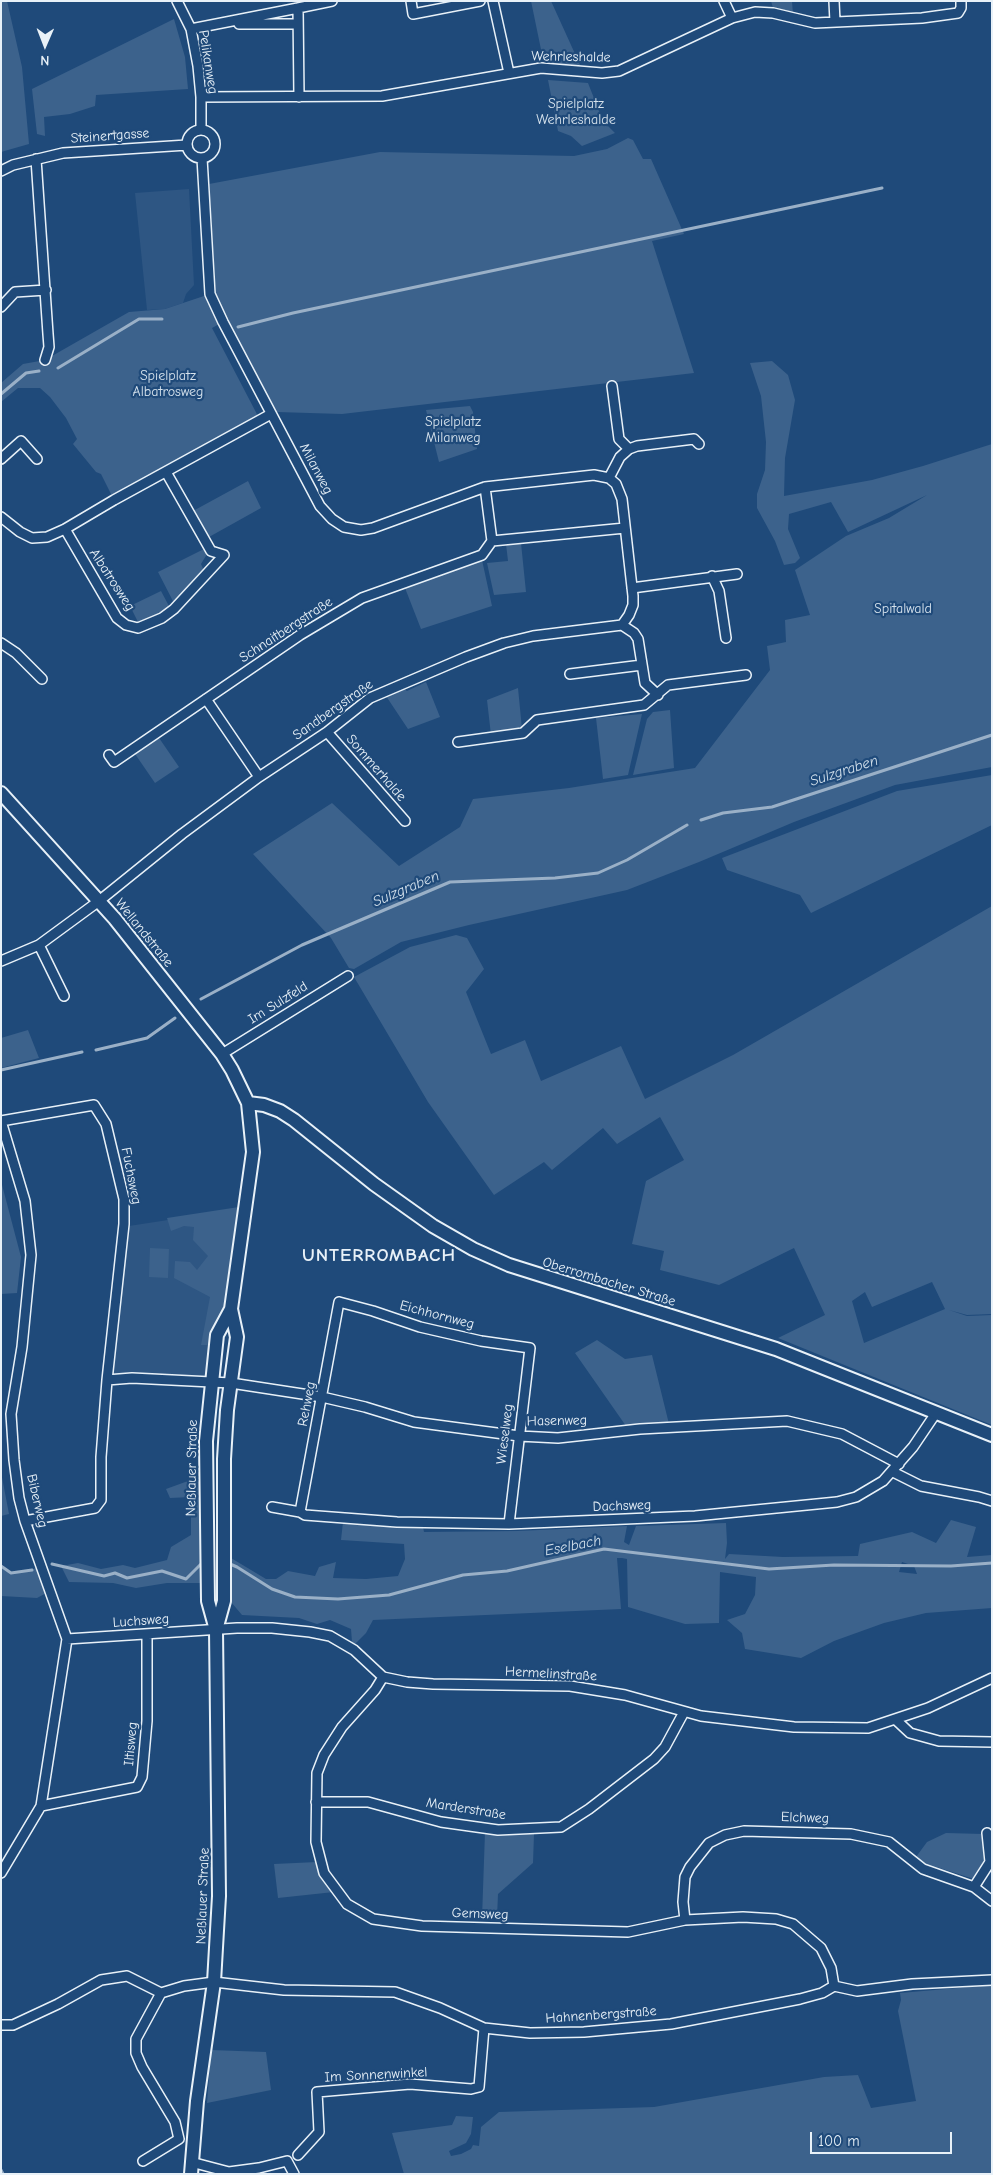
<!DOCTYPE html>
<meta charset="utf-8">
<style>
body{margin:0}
#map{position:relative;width:993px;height:2175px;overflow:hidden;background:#1f4a7a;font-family:"Comic Neue",sans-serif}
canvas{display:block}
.frame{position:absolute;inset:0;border:2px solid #e8f1f8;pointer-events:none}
.north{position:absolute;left:20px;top:20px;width:50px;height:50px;-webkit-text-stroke:4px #1f4a7a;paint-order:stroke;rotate:181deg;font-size:14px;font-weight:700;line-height:20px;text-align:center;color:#e8f1f8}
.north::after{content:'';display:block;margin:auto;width:18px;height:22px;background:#e8f1f8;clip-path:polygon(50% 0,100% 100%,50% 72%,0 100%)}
.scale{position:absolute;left:810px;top:2132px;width:142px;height:22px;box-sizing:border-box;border:2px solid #e8f1f8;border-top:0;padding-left:6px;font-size:15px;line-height:18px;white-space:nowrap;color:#e8f1f8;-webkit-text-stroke:4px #1f4a7a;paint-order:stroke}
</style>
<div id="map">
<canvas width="993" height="2175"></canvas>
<div class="frame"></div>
<div class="north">N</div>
<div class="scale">100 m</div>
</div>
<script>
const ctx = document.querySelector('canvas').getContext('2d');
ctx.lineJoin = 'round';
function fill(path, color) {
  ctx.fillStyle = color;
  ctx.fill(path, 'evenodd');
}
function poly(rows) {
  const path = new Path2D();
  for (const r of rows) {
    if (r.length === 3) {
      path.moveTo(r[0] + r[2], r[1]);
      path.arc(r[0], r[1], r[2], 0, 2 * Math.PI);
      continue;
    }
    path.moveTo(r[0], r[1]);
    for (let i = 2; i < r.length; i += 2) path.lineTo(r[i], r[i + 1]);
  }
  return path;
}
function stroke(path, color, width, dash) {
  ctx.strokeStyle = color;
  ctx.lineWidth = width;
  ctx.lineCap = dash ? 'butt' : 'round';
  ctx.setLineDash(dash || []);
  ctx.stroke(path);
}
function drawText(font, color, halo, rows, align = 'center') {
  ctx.font = font + ' "Comic Neue",sans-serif';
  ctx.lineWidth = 4.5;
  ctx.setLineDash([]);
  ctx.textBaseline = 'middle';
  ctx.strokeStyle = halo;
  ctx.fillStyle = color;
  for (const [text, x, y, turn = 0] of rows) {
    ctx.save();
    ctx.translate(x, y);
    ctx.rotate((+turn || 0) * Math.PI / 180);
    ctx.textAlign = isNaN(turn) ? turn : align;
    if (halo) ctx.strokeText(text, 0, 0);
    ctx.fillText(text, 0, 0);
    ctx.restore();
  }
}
fill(poly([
 [189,189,194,285,186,294,183,303,165,309,147,310,135,193],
 [239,1209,208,1377,155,1374,111,1376,129,1226]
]), '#2e5683');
fill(poly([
 [1,1,7,1,22,67,29,144,1,152],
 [531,1,551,1,581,67,544,64],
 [771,1,792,1,793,15,773,8],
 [174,19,185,57,188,89,96,95,95,106,70,114,44,117,45,136,37,134,32,89],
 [548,80,588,83,603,121,615,133,582,146,571,136,558,131],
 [628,138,633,140,643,159,651,159,684,234,652,241,694,373,342,414,277,412,242,351,216,296,209,184,380,152,574,156,607,149],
 [210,294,223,322,212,328,260,420,114,500,101,474,96,472,73,444,77,439,66,418,50,397,40,388,18,388,1,402,1,383,23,364,45,360,129,312,165,309],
 [772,361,788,375,795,400,785,458,784,496,872,480,923,466,992,444,992,767,895,785,794,822,699,862,627,890,469,925,401,942,354,969,349,968,331,938,253,854,332,803,399,866,460,827,473,799,569,788,695,768,770,670,767,646,786,642,785,620,810,615,795,570,846,536,889,518,927,495,848,532,831,502,789,514,788,529,800,558,795,563,784,565,775,541,757,508,757,494,765,470,766,442,761,396,750,363],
 [470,406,473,412,477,449,439,462,426,410],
 [248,481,261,508,209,537,193,511],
 [521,543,526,592,494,595,487,563,508,561,506,544],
 [204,549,207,554,201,564,205,573,175,605,158,572],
 [482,560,492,606,421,629,405,588],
 [161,591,170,608,162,615,139,624,130,606],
 [426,682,440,717,408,729,386,696,404,689,407,691],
 [518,688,522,729,491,735,487,700],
 [670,710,674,768,633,775,647,719,653,712],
 [642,714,628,775,603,779,596,718],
 [157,735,179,767,155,783,133,751],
 [992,775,992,825,811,913,800,895,727,870,722,858,897,791],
 [992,906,992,1314,967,1315,949,1310,967,1316,992,1315,992,1425,778,1338,825,1315,794,1248,719,1285,660,1270,664,1251,632,1244,646,1181,684,1160,660,1117,617,1144,603,1128,552,1170,544,1162,494,1195,428,1102,354,977,410,947,456,935,467,938,484,969,466,992,491,1054,525,1040,541,1081,621,1046,645,1099,733,1055],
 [932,1282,945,1309,864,1343,852,1301,865,1292,872,1307],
 [28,1030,39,1058,1,1068,1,1038],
 [1,1181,21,1257,17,1293,1,1294],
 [239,1207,227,1311,214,1345,201,1345,210,1297,174,1278,175,1261,190,1262,197,1270,208,1256,193,1240,194,1227,184,1226,171,1231,167,1218],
 [150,1248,169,1249,168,1278,149,1277],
 [597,1340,625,1359,652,1355,669,1424,626,1426,575,1353],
 [1,1472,9,1514,1,1516],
 [188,1481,201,1482,202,1583,167,1583,136,1588,113,1583,69,1582,61,1566,78,1563,101,1569,123,1565,135,1568,167,1560,171,1547,191,1535,191,1497,170,1498,166,1489],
 [951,1520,976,1527,967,1557,992,1555,992,1608,926,1613,884,1623,834,1641,801,1658,745,1649,742,1633,727,1620,745,1614,755,1595,756,1577,720,1572,719,1623,685,1624,628,1607,627,1559,622,1558,617,1558,621,1609,373,1620,366,1633,355,1644,352,1642,351,1629,330,1620,317,1624,299,1618,242,1615,231,1602,229,1584,231,1558,266,1579,276,1579,288,1571,315,1576,319,1567,336,1562,333,1578,366,1579,398,1576,405,1559,404,1544,341,1540,343,1522,423,1527,424,1532,517,1531,627,1526,624,1542,629,1545,636,1526,726,1523,727,1543,725,1559,729,1554,783,1557,858,1556,860,1544,912,1532,936,1543],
 [902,1562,914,1566,917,1574,899,1572],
 [41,1565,50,1591,37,1598,1,1596,1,1566,12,1573,32,1570],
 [485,1832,534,1834,533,1863,498,1894,497,1918,482,1918],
 [946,1833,983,1834,984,1862,974,1879,927,1864,916,1857,927,1842],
 [317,1862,334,1892,278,1898,274,1864],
 [992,1985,992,2174,404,2174,392,2133,452,2125,456,2116,473,2117,471,2134,466,2143,449,2151,451,2156,461,2154,471,2149,473,2145,479,2146,481,2127,499,2112,654,2107,824,2077,858,2075,871,2108,916,2101,898,2011,901,2000,900,1993],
 [211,2050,266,2052,271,2090,207,2103]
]), '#3c628c');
stroke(poly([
 [238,327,293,313,882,188],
 [58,368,139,319,162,319],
 [1,394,26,373,39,371],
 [701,820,723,813,772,807,992,735],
 [201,999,302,945,450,882,555,878,598,873,627,860,687,825],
 [96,1050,147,1038,175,1018],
 [1,1070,82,1052],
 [52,1564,104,1576,115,1573,127,1578,162,1571,186,1579,201,1564],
 [230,1564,237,1567,272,1589,295,1597,338,1599,389,1595,463,1575,507,1571,604,1549,769,1569,834,1565,951,1566,992,1563],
 [1,1566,11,1573,32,1570],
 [1,2170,3,2174]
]), '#9ab0c7', 3);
const street = poly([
 [177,1,191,29,198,66,201,97,201,130],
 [411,1,413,14,480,1],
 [493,1,509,73],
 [724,1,732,18],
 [834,1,835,22],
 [298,8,332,1],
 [239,24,298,24],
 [191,29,298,8,299,97],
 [201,97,382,96,541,68,602,73,619,71,732,18,755,12,773,13,815,23,922,18,958,13,961,8,961,1],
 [201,144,14],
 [202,158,210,294,223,322,320,506,332,519,344,527,361,530,373,528,485,487,594,475,609,478,616,484,622,499,633,596,633,605,629,615,622,625],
 [36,159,48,334,49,347,45,360],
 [1,171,13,165,63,153,187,145],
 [1,307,15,292,46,290],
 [612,386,619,439,629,449],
 [1,459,21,441,37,459],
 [609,478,620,457,629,449,637,446,694,439,699,444],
 [1,517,20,532,32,538,47,537,65,529,114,500,271,414],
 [65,529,117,618,126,625,138,628,162,618,174,609,224,555,211,551,166,472],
 [492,541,625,528],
 [712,576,719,591,726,638],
 [632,588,737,574],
 [622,625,634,633,638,639,645,683,658,695],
 [1,643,16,653,42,679],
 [570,674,642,665],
 [206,699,259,777],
 [327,732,405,821],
 [458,742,523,733,537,720,644,705,668,685,746,675],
 [109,755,114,762,300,635,362,598,482,555,492,541,485,487],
 [39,945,64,996],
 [1,961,39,945,99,901,182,834,259,777,327,732,370,698,466,657,504,643,533,636,622,625],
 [222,1054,348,976],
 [1,1121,25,1201,31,1255,22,1347,11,1414,14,1460,19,1498,25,1521,67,1639,41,1806,1,1873],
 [1,1121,94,1105,106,1124,124,1199,124,1224,107,1380,101,1457,101,1500,95,1508,25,1521],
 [107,1380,132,1378,231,1383,322,1397,365,1407,414,1422,519,1436,558,1438,640,1429,787,1421,842,1434,899,1464],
 [893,1472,921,1486,979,1497,992,1501],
 [272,1507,300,1512,305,1515,397,1522,509,1524,695,1516,837,1502,856,1497,883,1481,913,1447,936,1413],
 [300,1512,339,1302,373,1311,420,1327,481,1341,530,1348,509,1524],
 [67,1639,237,1628,272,1628,310,1632,330,1636,354,1650,383,1677,407,1682,433,1684,570,1686,625,1695,701,1716,794,1727,868,1728,928,1708,992,1678],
 [383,1677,375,1690,342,1727,324,1755,317,1773,316,1842,324,1873,347,1904,373,1919,422,1926,628,1932,685,1920,743,1917,776,1919,793,1924,821,1948,831,1968,834,1986],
 [895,1719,910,1733,939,1741,992,1742],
 [316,1802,368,1802,441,1822,498,1830,561,1827,589,1809,654,1759,665,1747,684,1712],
 [41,1806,137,1787,142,1777,147,1721,147,1635],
 [974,1887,990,1862,987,1833],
 [685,1920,683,1902,685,1877,690,1867,709,1843,725,1835,744,1831,851,1834,889,1842,923,1869,974,1887,992,1901],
 [1,2025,13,2025,58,2004,101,1980,127,1976,161,1993,184,1986,214,1982,284,1990,395,1992,440,2008,484,2028,530,2033,584,2032,671,2024,800,1999,822,1993,834,1986,857,1991,912,1984,992,1980],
 [298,2155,319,2132,317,2092,410,2084,471,2089,479,2087,484,2028],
 [143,2161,179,2139,175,2122,142,2067,136,2053,136,2039,161,1993],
 [191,2162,229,2172,259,2168,287,2161,294,2174]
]);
const secondary = poly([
 [1,793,115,919,222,1054,232,1070,248,1103,253,1152,231,1309,237,1337,227,1410,224,1459,224,1601,216,1630],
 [248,1103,264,1105,280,1111,294,1120,374,1184,433,1226,473,1249,509,1265,776,1349,992,1435],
 [191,2174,197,2101,214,1982,219,1896,216,1630,208,1601,206,1441,217,1335,231,1309]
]);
stroke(street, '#e8f1f8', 12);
stroke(secondary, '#e8f1f8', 16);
stroke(street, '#1f4a7a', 9);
stroke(secondary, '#1f4a7a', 12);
drawText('14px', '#e8f1f8', '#1f4a7a', [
 ["Wehrleshalde",571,57,1],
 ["Pelikanweg",208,62,81],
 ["Steinertgasse",110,136,-4],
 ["Milanweg",316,469,62],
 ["Albatrosweg",112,580,57],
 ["Schnaitbergstraße",286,630,-33],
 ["Sandbergstraße",333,710,-35],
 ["Sommerhalde",376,768,49],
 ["Wellandstraße",144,933,51],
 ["Im Sulzfeld",278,1003,-32],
 ["Fuchsweg",131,1176,79],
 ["Oberrombacher Straße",609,1282,17],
 ["Eichhornweg",437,1315,15],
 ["Rehweg",307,1404,-79],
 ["Hasenweg",557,1421,-1],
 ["Wieselweg",505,1434,-83],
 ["Neßlauer Straße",192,1468,-89],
 ["Biberweg",37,1501,77],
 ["Dachsweg",622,1506,-2],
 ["Luchsweg",141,1621,-4],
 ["Hermelinstraße",551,1674,3],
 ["Iltisweg",131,1744,-85],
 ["Marderstraße",466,1809,9],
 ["Elchweg",805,1818,2],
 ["Neßlauer Straße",203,1896,-88],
 ["Gemsweg",480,1914,2],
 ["Hahnenbergstraße",601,2015,-4],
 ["Im Sonnenwinkel",376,2075,-3]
]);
drawText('14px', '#d7e3ed', '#1f4a7a', [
 ["Spielplatz",576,104],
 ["Wehrleshalde",576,120],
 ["Spielplatz",168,376],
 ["Albatrosweg",168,392],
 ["Spielplatz",453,422],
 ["Milanweg",453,438],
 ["Spitalwald",903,609]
]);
drawText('italic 15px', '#d4e1ec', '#1f4a7a', [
 ["Sulzgraben",844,771,-18],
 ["Sulzgraben",406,889,-23],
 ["Eselbach",573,1546,-11]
]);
ctx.letterSpacing = '1px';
drawText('bold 19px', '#e8f1f8', '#1f4a7a', [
 ["UNTERROMBACH",379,1256]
]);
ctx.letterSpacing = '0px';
</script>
